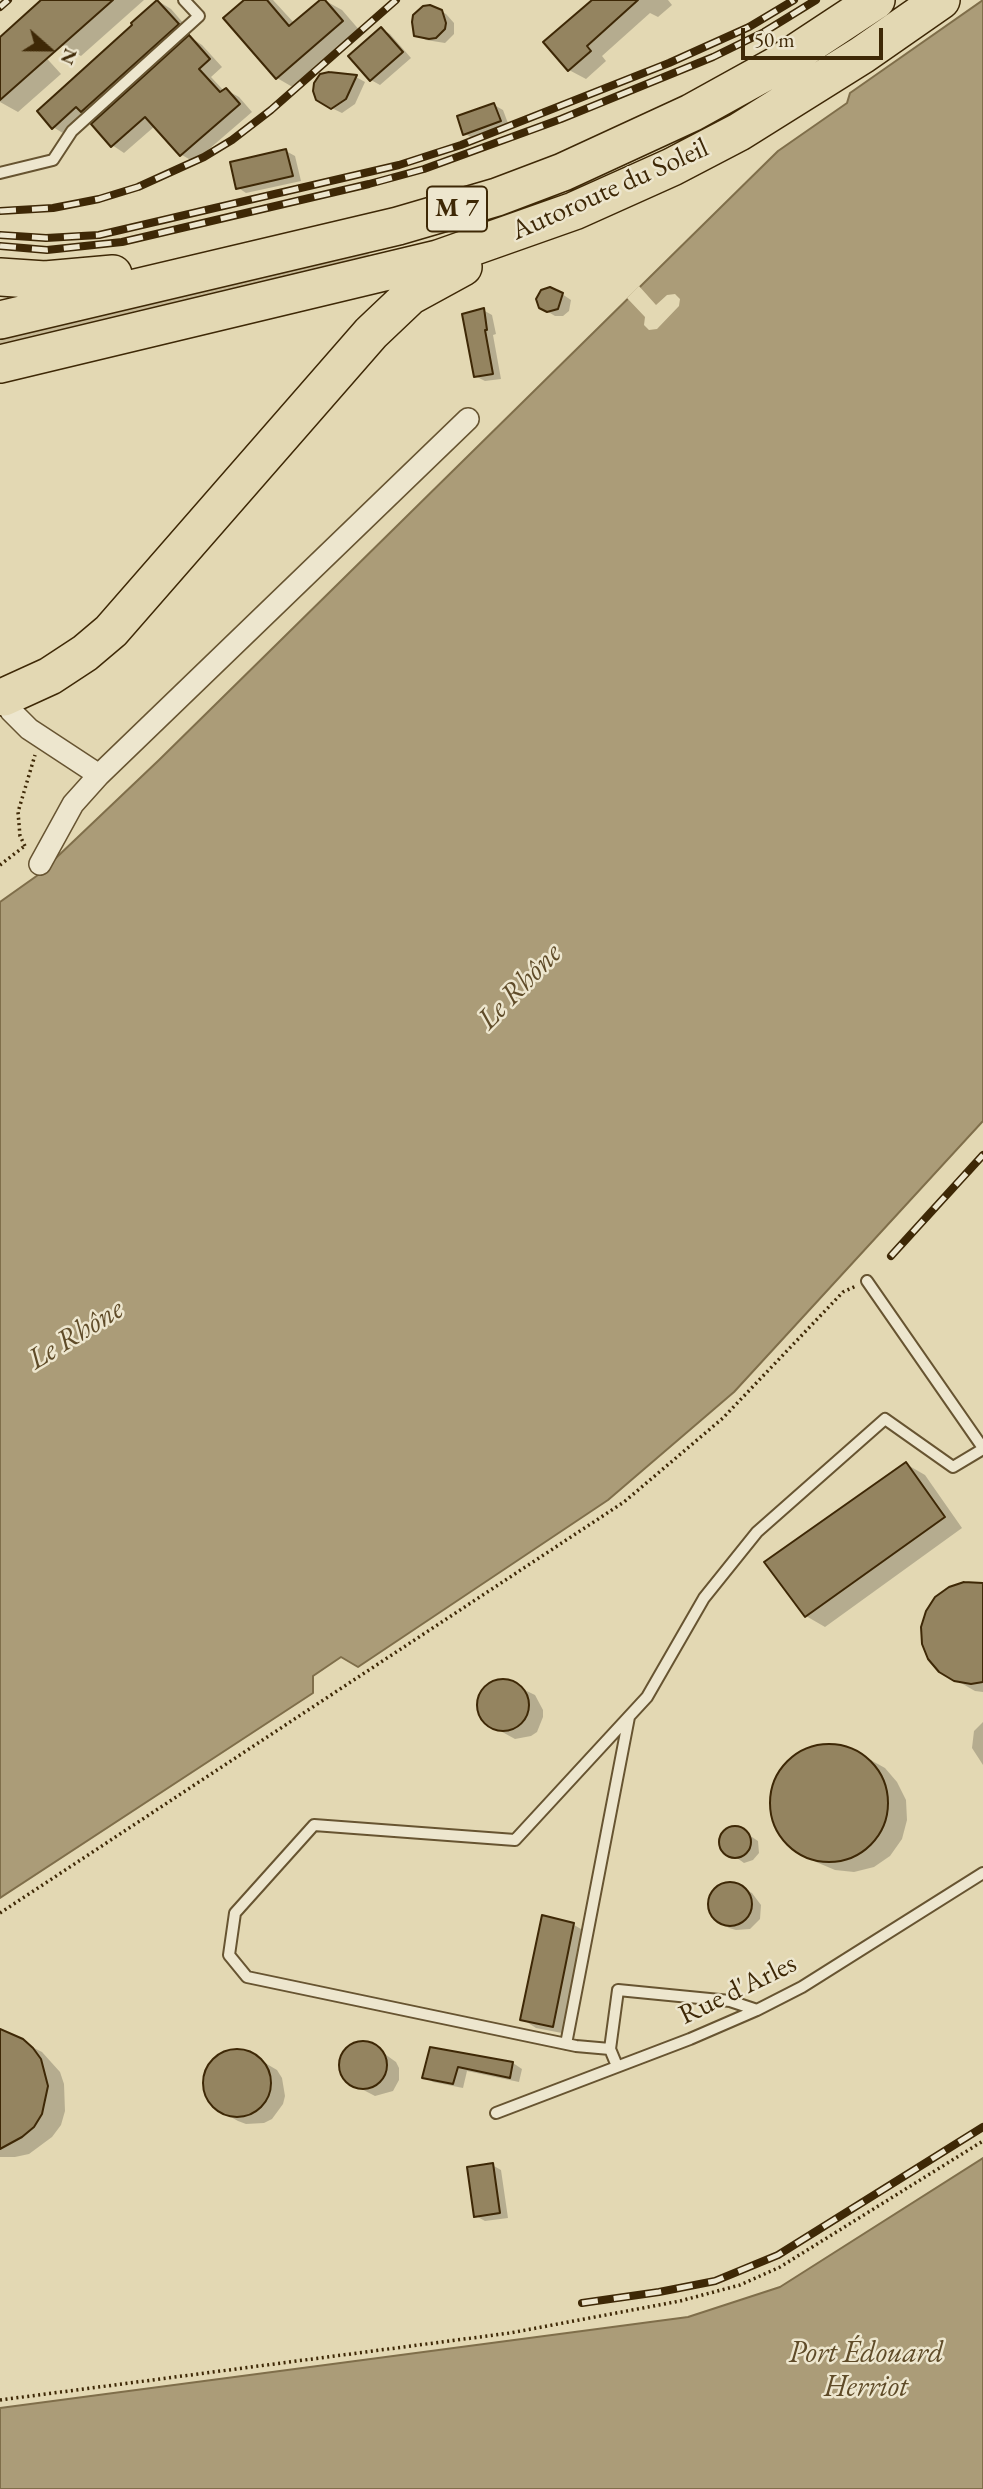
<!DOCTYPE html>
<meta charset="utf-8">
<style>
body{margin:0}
#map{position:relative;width:983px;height:2489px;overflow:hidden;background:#e3d8b3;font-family:"EB Garamond",serif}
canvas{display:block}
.north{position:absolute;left:14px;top:14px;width:70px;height:70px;-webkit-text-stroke:5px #ede6ce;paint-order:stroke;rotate:111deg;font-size:19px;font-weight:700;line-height:28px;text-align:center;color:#3e2806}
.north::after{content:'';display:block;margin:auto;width:24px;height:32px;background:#3e2806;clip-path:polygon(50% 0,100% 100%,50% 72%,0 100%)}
.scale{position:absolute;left:741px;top:28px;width:142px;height:32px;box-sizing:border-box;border:4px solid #3e2806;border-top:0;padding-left:9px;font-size:21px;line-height:24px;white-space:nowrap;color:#3e2806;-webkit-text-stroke:5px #ede6ce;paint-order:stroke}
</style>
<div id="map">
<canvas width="983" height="2489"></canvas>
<div class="north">N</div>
<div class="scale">50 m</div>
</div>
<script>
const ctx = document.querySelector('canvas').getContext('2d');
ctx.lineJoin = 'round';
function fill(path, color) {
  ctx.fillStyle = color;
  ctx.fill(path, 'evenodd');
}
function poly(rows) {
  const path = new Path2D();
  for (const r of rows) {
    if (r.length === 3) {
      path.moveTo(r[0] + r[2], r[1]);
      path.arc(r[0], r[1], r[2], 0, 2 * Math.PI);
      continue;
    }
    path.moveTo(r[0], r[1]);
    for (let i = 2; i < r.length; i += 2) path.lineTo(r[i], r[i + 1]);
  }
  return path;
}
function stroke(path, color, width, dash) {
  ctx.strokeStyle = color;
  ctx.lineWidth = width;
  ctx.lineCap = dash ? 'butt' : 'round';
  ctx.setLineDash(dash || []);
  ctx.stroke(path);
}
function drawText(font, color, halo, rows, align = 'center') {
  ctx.font = font + ' "EB Garamond",serif';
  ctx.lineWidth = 5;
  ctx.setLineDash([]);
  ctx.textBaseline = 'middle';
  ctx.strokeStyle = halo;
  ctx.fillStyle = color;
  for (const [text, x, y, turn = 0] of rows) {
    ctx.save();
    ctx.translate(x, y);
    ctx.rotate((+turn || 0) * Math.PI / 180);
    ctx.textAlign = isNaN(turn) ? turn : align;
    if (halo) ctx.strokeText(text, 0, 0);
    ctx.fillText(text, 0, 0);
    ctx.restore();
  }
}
fill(poly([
 [368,251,370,259,0,348,0,337]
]), '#c7ba96');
const water = poly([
 [983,0,983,1121,734,1392,608,1500,358,1667,341,1657,313,1676,313,1693,0,1898,0,902,38,875,159,760,778,151,847,103,850,93,983,0],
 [983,2158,983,2489,0,2489,0,2408,688,2317,780,2287,983,2158]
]);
fill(water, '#ab9c78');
stroke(water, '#7f6e4a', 2);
fill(poly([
 [639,286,656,305,667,295,675,294,680,299,679,306,657,329,649,330,644,325,645,317,627,298]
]), '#e3d8b3');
fill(poly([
 [44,0,144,0,81,56,62,45],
 [247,0,273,0,295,24,324,0,342,10,361,32,296,89,277,78],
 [594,0,668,0,672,5,658,17,650,13,602,56,606,61,586,79,569,70],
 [158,1,171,9,191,32,95,118,88,115,66,135,53,127],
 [436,8,446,14,454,23,454,34,445,43,426,40,416,35],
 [381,29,390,34,411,58,380,85,371,80,351,56],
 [190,37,202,45,222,67,211,77,224,91,226,90,239,97,252,112,194,162,182,155,155,126,124,153,112,145],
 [0,39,30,40,61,74,18,112,0,102],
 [329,73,356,77,365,82,355,104,342,113,323,104],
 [494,105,503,110,509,126,474,139,464,133],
 [286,151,295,156,301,181,246,193,237,187],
 [562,294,571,300,569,311,563,316,555,316,545,310],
 [483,310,492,315,496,334,493,335,501,379,485,381,475,376],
 [906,1464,925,1475,962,1528,825,1627,806,1616],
 [983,1585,983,1692,975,1691,940,1671],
 [504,1680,535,1695,543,1710,543,1717,537,1732,531,1736,515,1739,486,1723,481,1716,479,1699,488,1685],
 [983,1722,983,1765,972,1748,974,1731],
 [831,1745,849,1748,885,1768,897,1782,906,1800,907,1820,902,1839,890,1856,874,1867,854,1872,835,1870,816,1862,796,1850,782,1836,774,1819,772,1801,775,1784,784,1768,797,1755,813,1747],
 [730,1829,743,1831,758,1841,759,1853,753,1860,744,1863,723,1848,722,1839],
 [733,1883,752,1893,761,1905,760,1919,750,1929,736,1930,729,1928,719,1922,710,1911,710,1905,713,1892,723,1885],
 [543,1918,574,1925,588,1933,567,2034,536,2028,522,2019],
 [0,2031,42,2052,60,2072,64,2084,65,2111,61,2125,52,2137,29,2154,15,2157,0,2157],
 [359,2043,372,2045,396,2062,399,2068,399,2080,393,2091,375,2096,348,2082,344,2077,340,2065,348,2048],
 [431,2049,513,2063,522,2069,519,2082,467,2071,463,2088,433,2082,424,2077],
 [235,2051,248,2053,277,2070,282,2078,285,2096,283,2104,272,2119,264,2123,246,2124,238,2121,222,2112,209,2100,205,2087,206,2074,212,2063,223,2054],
 [492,2165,501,2170,508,2218,485,2221,476,2216]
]), '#0003');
const building = poly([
 [41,0,113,0,0,100,0,37,41,0],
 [157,0,179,24,81,112,76,107,52,129,37,111,132,25,131,23,157,0],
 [244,0,267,0,289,26,320,0,325,0,343,21,276,79,223,18,244,0],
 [592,0,638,0,587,46,591,51,568,71,543,42,592,0],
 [430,5,442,10,446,23,445,29,436,38,429,39,414,36,412,22,413,15,423,6,430,5],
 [381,27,403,52,370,81,348,56,381,27],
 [189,35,210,59,199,69,220,92,226,88,240,104,180,156,145,117,111,147,91,124,189,35],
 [329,72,357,75,346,99,331,109,316,100,313,91,314,83,320,74,329,72],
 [494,103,501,121,463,135,457,116,494,103],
 [286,149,293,176,236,189,230,162,286,149],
 [550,287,563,293,558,309,547,312,539,308,536,299,541,290,550,287],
 [484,308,487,330,485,330,493,374,474,377,462,314,484,308],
 [906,1462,945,1517,805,1617,764,1562,906,1462],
 [964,1582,983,1583,983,1682,971,1684,954,1681,939,1672,928,1659,922,1644,921,1627,926,1611,935,1597,949,1587,964,1582],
 [503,1705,26],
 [829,1803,59],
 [735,1842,16],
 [730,1904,22],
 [542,1915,574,1923,553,2027,520,2020,542,1915],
 [0,2029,23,2039,33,2048,41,2059,48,2086,42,2114,34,2127,22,2137,0,2149,0,2029],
 [363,2065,24],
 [430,2047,513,2062,510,2078,458,2067,453,2084,422,2078,430,2047],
 [237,2083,34],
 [493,2163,500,2213,474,2217,467,2167,493,2163]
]);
fill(building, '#948460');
stroke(building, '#3e2806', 2);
const lane = poly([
 [0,173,53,160,72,131,199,16,184,0],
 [867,1281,983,1448],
 [566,2044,629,1717],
 [610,2049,576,2046,247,1977,229,1955,235,1913,314,1825,515,1840,647,1697,704,1598,757,1532,885,1419,953,1467,983,1449],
 [617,2066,610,2049,618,1990,730,2001,757,2010],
 [496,2113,690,2039,757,2010,802,1987,983,1873]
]);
const street = poly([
 [4,697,11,711,29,729,99,775,468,419],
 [40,864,73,804,99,775]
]);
const highway = poly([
 [0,277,45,280,113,274],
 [0,320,398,226,497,197,563,172,691,113,776,66,876,0],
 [0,364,438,259,574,211,672,167,739,132,862,55,941,0],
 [4,697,50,676,85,653,111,631,371,333,410,296,463,267]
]);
stroke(lane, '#675431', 14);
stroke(street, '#675431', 24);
stroke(highway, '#3e2806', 40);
stroke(poly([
 [25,846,20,836,18,812,35,755],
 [0,865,26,845],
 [0,1913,624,1502,723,1418,843,1292,856,1286],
 [0,2400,510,2333,680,2301,740,2285,780,2267,983,2141]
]), '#3e2806', 3.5, [2, 3.5]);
stroke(lane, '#ede6ce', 10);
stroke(street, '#ede6ce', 21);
stroke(highway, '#e3d8b3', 37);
const rail = poly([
 [0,7,8,0],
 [0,211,53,208,99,199,138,187,204,157,232,140,271,110,396,0],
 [0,235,46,238,99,235,399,165,461,145,669,63,749,27,794,0],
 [0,246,47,250,122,242,369,184,424,169,561,119,713,57,764,32,816,0],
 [891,1256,983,1155],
 [582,2303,659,2292,715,2281,778,2255,983,2127]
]);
stroke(rail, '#3e2806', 8);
stroke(rail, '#ede6ce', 5, [16]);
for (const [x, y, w] of [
 [457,209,60]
]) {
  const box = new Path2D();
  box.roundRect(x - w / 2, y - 22.5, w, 45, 5);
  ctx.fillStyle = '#ede6ce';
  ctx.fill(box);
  stroke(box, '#3e2806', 2);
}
drawText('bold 26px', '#3e2806', null, [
 ["M 7",457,209]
]);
drawText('28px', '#3e2806', '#ede6ce', [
 ["Autoroute du Soleil",610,190,-24],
 ["Rue d'Arles",738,1990,-26]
]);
drawText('italic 30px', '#5f4b28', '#ede6ce', [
 ["Le Rhône",520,987,-46],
 ["Le Rhône",76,1335,-32],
 ["Port Édouard",866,2354],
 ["Herriot",866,2388]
]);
</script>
